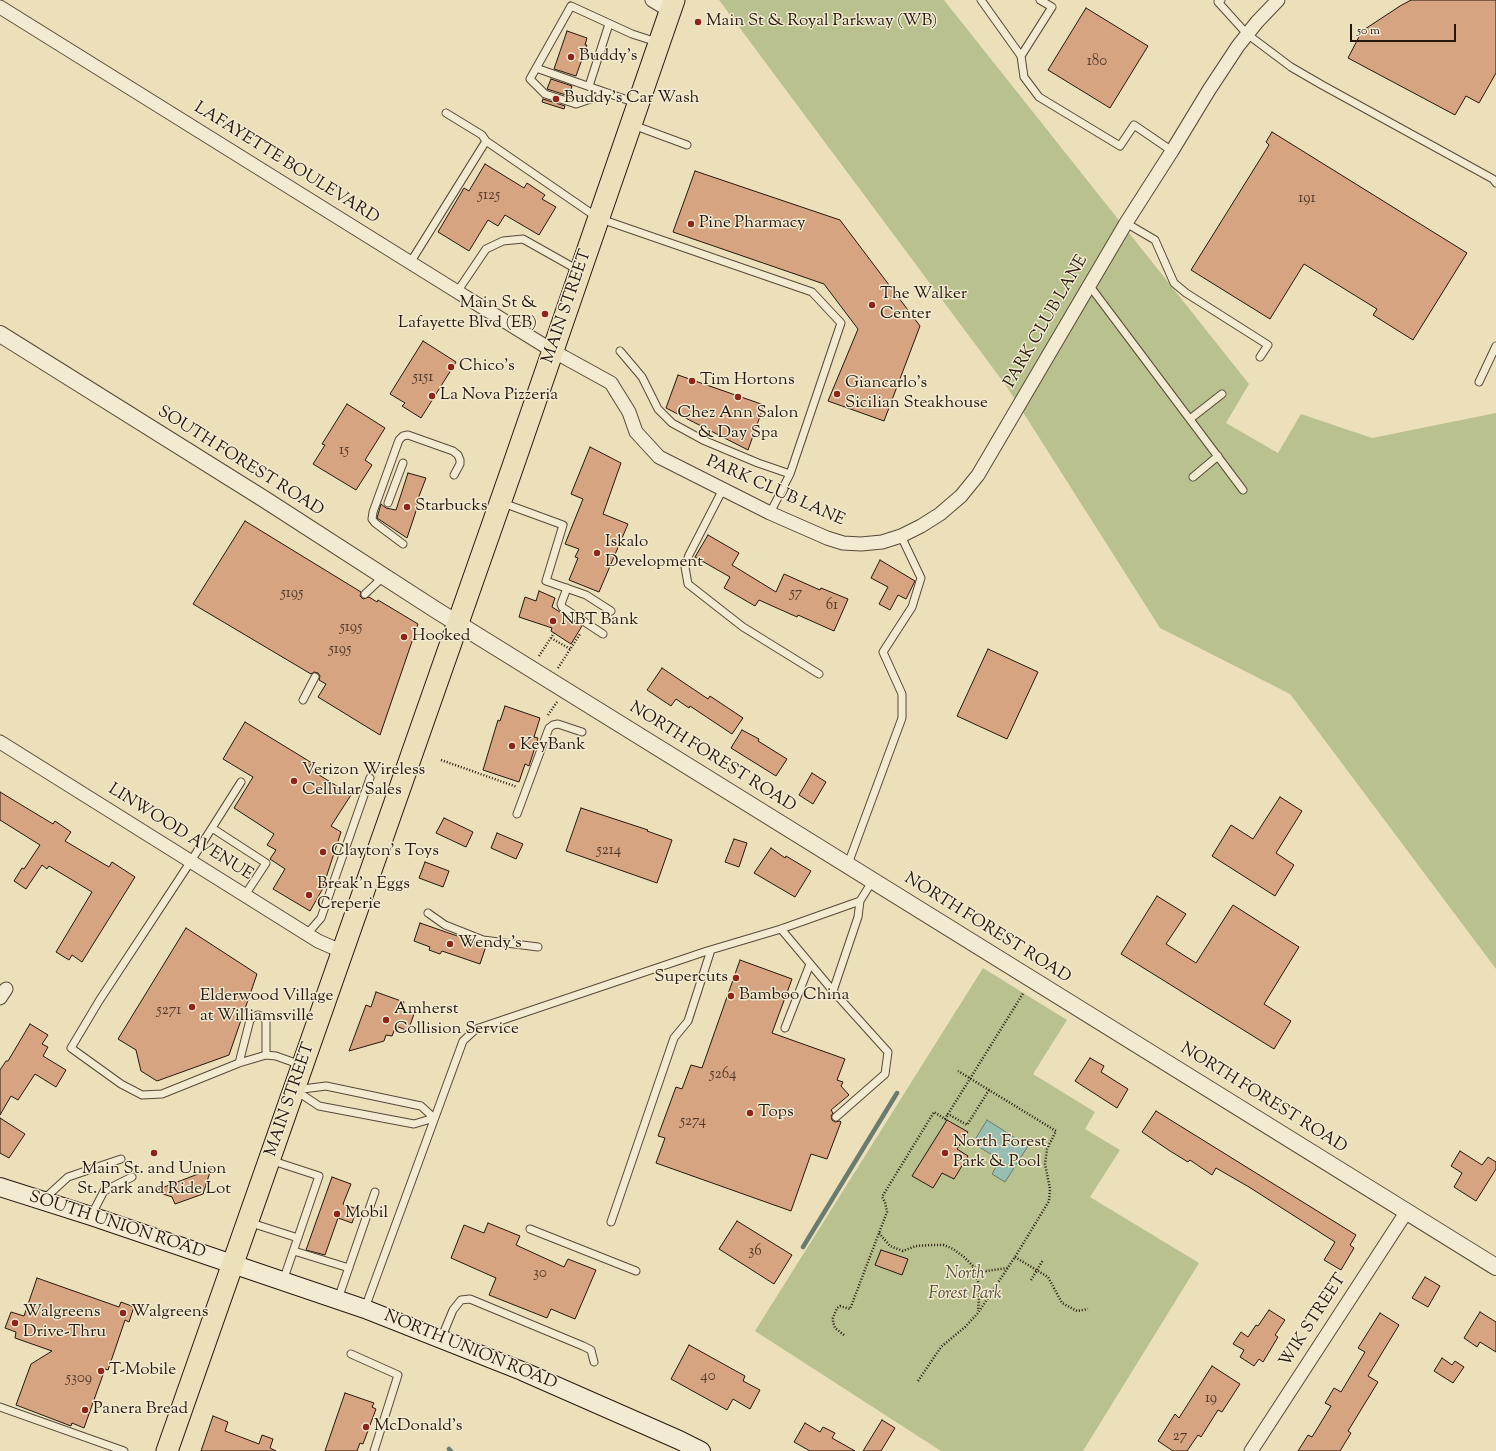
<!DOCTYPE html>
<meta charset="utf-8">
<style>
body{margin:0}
#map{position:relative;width:1496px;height:1451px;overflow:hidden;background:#ebe0ba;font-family:"Sorts Mill Goudy",serif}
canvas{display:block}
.scale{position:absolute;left:1350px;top:24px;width:106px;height:18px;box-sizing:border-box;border:2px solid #26170c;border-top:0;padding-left:5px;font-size:12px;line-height:14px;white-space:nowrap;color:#26170c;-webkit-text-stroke:3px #f2ebd2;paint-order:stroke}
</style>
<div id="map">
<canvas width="1496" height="1451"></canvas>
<div class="scale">50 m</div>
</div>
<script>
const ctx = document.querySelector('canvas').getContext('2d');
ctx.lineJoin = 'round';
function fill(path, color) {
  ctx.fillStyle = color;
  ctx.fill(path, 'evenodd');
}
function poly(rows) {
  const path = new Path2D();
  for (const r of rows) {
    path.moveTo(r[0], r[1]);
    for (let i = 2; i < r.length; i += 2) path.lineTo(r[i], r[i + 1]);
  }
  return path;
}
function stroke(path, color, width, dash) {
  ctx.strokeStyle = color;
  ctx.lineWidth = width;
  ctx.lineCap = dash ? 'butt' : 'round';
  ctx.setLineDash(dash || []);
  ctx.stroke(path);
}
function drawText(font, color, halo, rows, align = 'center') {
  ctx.font = font + ' "Sorts Mill Goudy",serif';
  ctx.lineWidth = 3;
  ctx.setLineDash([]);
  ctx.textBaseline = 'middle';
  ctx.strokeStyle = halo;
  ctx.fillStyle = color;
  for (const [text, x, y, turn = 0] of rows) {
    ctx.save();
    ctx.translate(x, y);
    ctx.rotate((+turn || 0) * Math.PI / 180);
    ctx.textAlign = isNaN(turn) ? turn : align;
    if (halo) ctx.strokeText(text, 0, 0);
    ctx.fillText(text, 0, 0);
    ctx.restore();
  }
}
fill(poly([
 [719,0,944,0,1249,384,1226,423,1278,453,1301,414,1372,438,1496,413,1496,969,1290,694,1160,628,1007,387],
 [983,968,1067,1020,1033,1074,1095,1112,1085,1129,1120,1150,1090,1197,1199,1263,1083,1451,941,1451,755,1331]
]), '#b9c28f');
const water = poly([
 [987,1120,1028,1146,1005,1182,992,1174,1000,1160,973,1143,987,1120]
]);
fill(water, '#98bdb1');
stroke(water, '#6a7b6f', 1);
stroke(poly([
 [803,1247,897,1093],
 [449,1449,451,1451]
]), '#6a7b6f', 4.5);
const building = poly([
 [1411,0,1496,0,1496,73,1479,103,1466,96,1455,115,1348,58,1362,31,1400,6,1411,0],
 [1086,8,1148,46,1110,108,1048,70,1086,8],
 [567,31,587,38,585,45,587,45,576,76,554,69,567,31],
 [551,79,572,86,569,96,547,89,551,79],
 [543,99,565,106,564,109,542,102,543,99],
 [1272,132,1467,253,1413,340,1373,315,1377,309,1304,264,1270,319,1191,270,1269,145,1266,142,1272,132],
 [485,164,524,188,527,183,545,195,542,199,556,207,539,235,505,215,498,226,488,220,469,251,438,232,464,188,469,191,485,164],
 [695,171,840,220,920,326,884,421,828,401,858,329,824,284,673,232,695,171],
 [423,341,456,362,421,418,402,406,405,403,390,394,423,341],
 [678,375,764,405,748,450,666,408,678,375],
 [347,404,385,428,365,460,372,465,356,490,313,464,325,445,322,444,347,404],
 [590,447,621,463,603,514,628,524,599,592,569,580,578,558,575,557,579,549,565,544,583,499,571,494,590,447],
 [408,473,426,478,416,504,418,505,407,538,377,518,381,504,386,508,396,510,408,473],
 [245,521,361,592,360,596,363,599,369,597,377,602,378,600,418,624,380,735,318,697,326,684,319,680,320,676,318,673,314,672,311,674,193,604,245,521],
 [708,535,739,553,732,565,776,592,784,574,820,590,821,588,848,599,834,631,798,615,797,617,759,600,755,606,724,588,730,577,695,557,708,535],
 [880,560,915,581,906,599,898,595,890,610,879,604,888,587,871,578,880,560],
 [539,591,555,598,552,607,582,626,571,644,551,631,552,628,519,617,525,597,536,601,539,591],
 [988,649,1038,672,1007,739,957,716,988,649],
 [662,668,708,699,710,696,743,718,732,734,690,706,689,708,676,699,671,706,647,690,662,668],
 [505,706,540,718,534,737,538,738,529,766,525,764,519,782,483,770,498,720,500,721,505,706],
 [245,722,312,763,308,768,351,795,331,826,341,832,322,890,310,911,273,889,285,869,270,859,276,850,267,845,274,834,234,808,253,777,223,759,245,722],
 [742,730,759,739,758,741,787,759,776,776,731,748,742,730],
 [812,773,826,782,813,804,799,795,812,773],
 [0,792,53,824,55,821,71,832,65,841,109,867,112,862,135,877,82,962,72,955,69,960,56,952,92,892,49,866,47,869,42,865,26,889,14,881,22,868,24,869,40,845,0,820,0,792],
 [1280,797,1302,811,1276,853,1294,865,1275,896,1212,856,1231,825,1253,839,1280,797],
 [581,808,648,830,647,831,672,840,657,883,566,851,581,808],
 [444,818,473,832,466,847,436,833,444,818],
 [497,833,523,844,516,859,491,848,497,833],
 [734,839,747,843,739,867,725,862,734,839],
 [771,848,785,858,786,856,811,871,795,897,754,873,771,848],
 [425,862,449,871,443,887,419,878,425,862],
 [1157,896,1186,914,1166,944,1196,963,1233,905,1299,947,1264,1004,1291,1021,1274,1049,1121,954,1157,896],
 [420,923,486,946,480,964,442,951,440,954,429,950,430,947,414,941,420,923],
 [186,928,257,974,229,1055,157,1081,141,1071,136,1050,118,1039,186,928],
 [740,960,792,979,772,1033,845,1059,837,1080,843,1082,841,1086,849,1095,831,1110,833,1113,831,1116,832,1120,835,1122,840,1121,841,1122,827,1159,811,1154,791,1211,656,1163,665,1138,658,1136,676,1087,682,1089,691,1065,702,1068,740,960],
 [376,992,404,1002,402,1010,414,1014,408,1031,396,1026,392,1036,386,1035,384,1041,349,1051,366,1005,371,1007,376,992],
 [30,1024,48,1035,42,1044,48,1047,43,1056,66,1070,56,1087,35,1074,18,1100,11,1096,0,1115,0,1070,6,1061,8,1061,30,1024],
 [1090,1058,1104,1066,1101,1072,1128,1089,1117,1108,1075,1081,1090,1058],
 [1156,1111,1356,1235,1350,1245,1354,1248,1341,1270,1324,1260,1335,1242,1249,1187,1216,1168,1212,1175,1190,1160,1188,1162,1170,1151,1142,1132,1156,1111],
 [0,1118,25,1134,9,1158,0,1153,0,1118],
 [947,1120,968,1132,957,1149,968,1156,954,1179,942,1173,933,1188,912,1176,947,1120],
 [1460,1151,1482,1165,1488,1157,1496,1162,1496,1169,1476,1201,1454,1187,1462,1173,1451,1166,1460,1151],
 [211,1169,203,1194,175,1204,172,1197,154,1191,211,1169],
 [332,1177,351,1184,343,1204,357,1209,352,1223,338,1218,325,1255,306,1250,332,1177],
 [737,1221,792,1255,774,1284,719,1249,737,1221],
 [488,1223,520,1236,516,1245,564,1267,568,1259,596,1270,575,1319,551,1309,547,1318,489,1295,496,1278,451,1258,464,1225,484,1233,488,1223],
 [881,1250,908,1259,902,1275,875,1265,881,1250],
 [1425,1277,1440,1286,1428,1307,1412,1298,1425,1277],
 [37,1278,119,1307,121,1302,134,1307,129,1322,125,1320,108,1370,105,1369,84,1428,72,1423,71,1426,16,1405,31,1364,52,1351,15,1338,16,1332,5,1328,11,1312,24,1316,37,1278],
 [1269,1310,1285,1320,1275,1335,1278,1337,1263,1362,1259,1359,1254,1366,1240,1357,1244,1350,1233,1344,1241,1332,1248,1337,1256,1325,1258,1326,1269,1310],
 [1480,1312,1496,1322,1496,1352,1480,1342,1477,1347,1464,1338,1480,1312],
 [1380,1313,1399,1325,1368,1376,1378,1382,1348,1431,1351,1433,1340,1451,1298,1451,1308,1435,1312,1437,1331,1406,1325,1403,1334,1388,1341,1392,1365,1352,1358,1348,1380,1313],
 [689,1345,745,1376,743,1381,760,1390,750,1409,733,1399,727,1410,671,1379,689,1345],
 [1442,1358,1452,1365,1455,1361,1464,1367,1453,1383,1434,1371,1442,1358],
 [1212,1366,1240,1384,1222,1412,1218,1410,1201,1437,1198,1435,1187,1451,1173,1451,1158,1441,1175,1414,1179,1418,1212,1366],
 [345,1393,374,1403,372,1407,376,1409,363,1444,360,1443,357,1451,325,1451,345,1393],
 [213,1416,228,1422,225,1431,259,1444,262,1435,273,1439,270,1448,276,1451,201,1451,213,1416],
 [882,1420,895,1428,881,1451,863,1451,882,1420],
 [805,1423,820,1432,823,1427,835,1433,832,1438,855,1451,810,1451,794,1442,805,1423]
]);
fill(building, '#d7a481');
stroke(building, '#26170c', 1);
const service = poly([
 [981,0,1021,56,1024,77,1039,97,1120,146,1134,125,1172,151],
 [1221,0,1218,2,1247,34,1291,67,1322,85,1493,179,1496,183],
 [1021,56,1052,7,1040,0],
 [536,68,636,103],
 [589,86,609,24],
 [608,93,576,104,545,94,530,79,571,6,632,34,657,42],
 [446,113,482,135,486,141],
 [633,125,687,145],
 [1126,223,1155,240,1174,283,1186,293,1268,345,1260,357],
 [410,263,486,141,598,218,812,292,841,323,790,474,770,513],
 [1089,285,1243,490],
 [457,292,486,249,503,241,523,239,578,270],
 [620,351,642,377,658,409,672,423,703,440,758,463,790,474],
 [1479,382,1496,346],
 [1190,419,1222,394],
 [1193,477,1218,456],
 [723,489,689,555,685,567,688,584,743,627,819,674],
 [388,503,403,463],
 [503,503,563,525,546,581,586,595,611,611],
 [403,544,375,523,372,519,373,512,399,440,403,436,408,435,453,451,458,455,460,460,460,464,454,475],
 [567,588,561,604,562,607,603,634],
 [365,594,383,577],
 [303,700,315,677],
 [241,782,191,861,99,1001,71,1048,121,1084,142,1095,162,1094,239,1063,266,1055,276,1056,301,1065],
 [517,814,549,728,553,725,558,724,582,732],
 [212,828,266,863,245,895],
 [848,864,902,718,902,694,883,652,912,607,921,578,901,536],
 [428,913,445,925,483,940,538,947],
 [781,929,833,991,888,1052,885,1074,836,1117],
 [307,934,321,918,370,778],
 [833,991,858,917,860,901,873,880],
 [785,1028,810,964],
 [239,1063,250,1020,253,1017,258,1015,263,1017,266,1021,266,1055],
 [326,1086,421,1106,434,1118,414,1124,319,1106,295,1090,326,1086],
 [270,1160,319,1176,283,1281],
 [44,1199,68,1177,121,1159],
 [91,1216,104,1191,132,1177],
 [248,1222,298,1238],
 [611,1222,674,1038,688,1021,711,950],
 [530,1229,636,1271],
 [294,1251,349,1268],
 [338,1299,375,1192],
 [365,1308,463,1041,476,1029,707,951,781,929,860,901],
 [441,1339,453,1310,461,1300,470,1299,583,1346,591,1350,594,1362],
 [351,1354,398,1375,374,1451],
 [0,1407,124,1451]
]);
const minor = poly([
 [652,0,670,11],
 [0,7,448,286,553,351,611,383,629,412,636,432,659,457,770,513,827,538,843,543,861,544,882,542,901,536,921,526,940,514,961,496,978,475,1126,223,1172,151,1209,90,1238,46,1257,22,1278,0],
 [0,742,318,941,343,952],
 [0,998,6,989],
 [1251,1451,1407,1211]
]);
const tertiary = poly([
 [0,334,264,499,436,610,1496,1267]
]);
const secondary = poly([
 [0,1187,91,1216,365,1309,522,1371,679,1440,701,1451]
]);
const primary = poly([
 [167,1451,512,469,674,0]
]);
stroke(service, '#574938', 9);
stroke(minor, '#574938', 15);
stroke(tertiary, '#574938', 18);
stroke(secondary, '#26170c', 20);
stroke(primary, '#26170c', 23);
stroke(poly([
 [551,638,570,649],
 [539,656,554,633],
 [558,668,580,634],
 [548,715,557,702],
 [441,760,517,787],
 [989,1090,967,1125,948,1114,1024,992],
 [879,1233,890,1246,903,1251,916,1246,931,1245,944,1245,953,1249,964,1257,975,1268,986,1271,1008,1268],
 [1015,1257,1048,1277,1062,1303,1077,1311,1088,1309],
 [973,1267,980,1287,978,1311],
 [1031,1280,1043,1260],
 [844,1335,835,1328,833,1322,833,1318,837,1308,840,1306,850,1309,887,1212,885,1202,882,1197,934,1112,945,1119,948,1114],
 [918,1381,941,1347,965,1327,978,1313,1015,1257,1049,1201,1050,1189,1045,1164,1047,1149,1056,1131,958,1071]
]), '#26170c', 2.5, [1, 2]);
stroke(service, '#f2ebd2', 7);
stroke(minor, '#f2ebd2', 13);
stroke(tertiary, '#f2ebd2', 16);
stroke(secondary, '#f2ebd2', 18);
stroke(primary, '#ebe0ba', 21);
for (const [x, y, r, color] of [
 [698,22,4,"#8f2418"],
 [571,57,4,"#8f2418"],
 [556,99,4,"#8f2418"],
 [691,224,4,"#8f2418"],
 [872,305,4,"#8f2418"],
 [545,314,4,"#8f2418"],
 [451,367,4,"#8f2418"],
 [692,381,4,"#8f2418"],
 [837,394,4,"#8f2418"],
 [432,396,4,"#8f2418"],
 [738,397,4,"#8f2418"],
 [407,507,4,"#8f2418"],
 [597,553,4,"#8f2418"],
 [553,621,4,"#8f2418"],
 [404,637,4,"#8f2418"],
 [512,746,4,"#8f2418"],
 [294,781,4,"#8f2418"],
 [323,852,4,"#8f2418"],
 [309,895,4,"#8f2418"],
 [450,944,4,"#8f2418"],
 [736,978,4,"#8f2418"],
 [731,996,4,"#8f2418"],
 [192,1007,4,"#8f2418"],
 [386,1020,4,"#8f2418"],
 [750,1113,4,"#8f2418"],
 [154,1153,4,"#8f2418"],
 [945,1153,4,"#8f2418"],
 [337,1214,4,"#8f2418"],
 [123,1313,4,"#8f2418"],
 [15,1323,4,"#8f2418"],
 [101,1371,4,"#8f2418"],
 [85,1410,4,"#8f2418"],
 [366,1427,4,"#8f2418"]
]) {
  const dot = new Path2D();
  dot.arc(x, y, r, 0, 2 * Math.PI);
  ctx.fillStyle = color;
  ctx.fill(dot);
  stroke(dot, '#f2ebd2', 1.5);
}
drawText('15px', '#523a29', null, [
 ["180",1097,62],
 ["5125",489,196],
 ["191",1307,199],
 ["5151",423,378],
 ["15",344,451],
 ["5195",292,594],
 ["57",796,594],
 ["61",832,606],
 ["5195",351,628],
 ["5195",340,650],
 ["5214",609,851],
 ["5271",169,1011],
 ["5264",723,1075],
 ["5274",693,1122],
 ["36",755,1252],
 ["30",540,1274],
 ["40",708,1377],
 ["5309",79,1379],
 ["19",1211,1399],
 ["27",1180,1437]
]);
drawText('17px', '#26170c', '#f2ebd2', [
 ["Main St & Royal Parkway (WB)",706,22],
 ["Buddy's",579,57],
 ["Buddy's Car Wash",564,99],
 ["Pine Pharmacy",699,224],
 ["The Walker",880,295],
 ["Center",880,315],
 ["Main St &",537,304,"right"],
 ["Lafayette Blvd (EB)",537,324,"right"],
 ["Chico's",459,367],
 ["Tim Hortons",700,381],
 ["Giancarlo’s",845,384],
 ["Sicilian Steakhouse",845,404],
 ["La Nova Pizzeria",440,396],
 ["Chez Ann Salon",738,414,"center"],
 ["& Day Spa",738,434,"center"],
 ["Starbucks",415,507],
 ["Iskalo",605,543],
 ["Development",605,563],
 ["NBT Bank",561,621],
 ["Hooked",412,637],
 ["KeyBank",520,746],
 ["Verizon Wireless",302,771],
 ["Cellular Sales",302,791],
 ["Clayton's Toys",331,852],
 ["Break'n Eggs",317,885],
 ["Creperie",317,905],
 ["Wendy's",458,944],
 ["Supercuts",728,978,"right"],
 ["Bamboo China",739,996],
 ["Elderwood Village",200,997],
 ["at Williamsville",200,1017],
 ["Amherst",394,1010],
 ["Collision Service",394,1030],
 ["Tops",758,1113],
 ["North Forest",953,1143],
 ["Park & Pool",953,1163],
 ["Main St. and Union",154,1170,"center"],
 ["St. Park and Ride Lot",154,1190,"center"],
 ["Mobil",345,1214],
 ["Walgreens",23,1313],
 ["Drive-Thru",23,1333],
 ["Walgreens",131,1313],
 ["T-Mobile",109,1371],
 ["Panera Bread",93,1410],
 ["McDonald's",374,1427]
], 'left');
drawText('17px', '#26170c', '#f2ebd2', [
 ["LAFAYETTE BOULEVARD",286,164,32],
 ["MAIN STREET",568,307,-71],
 ["PARK CLUB LANE",1047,322,-60],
 ["SOUTH FOREST ROAD",240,462,32],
 ["PARK CLUB LANE",775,492,24],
 ["NORTH FOREST ROAD",712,758,32],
 ["LINWOOD AVENUE",180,833,32],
 ["NORTH FOREST ROAD",987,929,32],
 ["NORTH FOREST ROAD",1263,1099,32],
 ["MAIN STREET",291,1100,-71],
 ["SOUTH UNION ROAD",117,1226,18],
 ["WIK STREET",1314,1321,-57],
 ["NORTH UNION ROAD",470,1351,22]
]);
drawText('italic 17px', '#524a33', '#f2ebd2', [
 ["North",965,1275],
 ["Forest Park",965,1295]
]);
</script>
